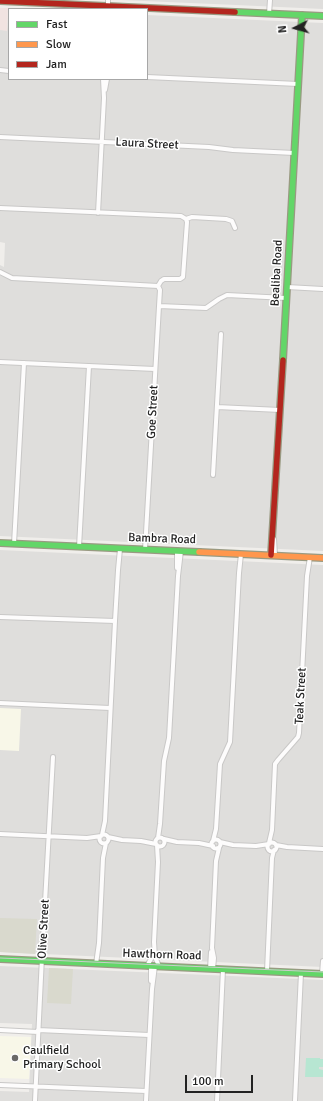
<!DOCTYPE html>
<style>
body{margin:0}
#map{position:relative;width:323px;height:1101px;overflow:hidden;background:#f0eeeb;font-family:Signika,sans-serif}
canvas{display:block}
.legend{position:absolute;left:8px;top:8px;width:140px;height:72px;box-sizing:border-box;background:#fff;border:1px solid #a7a7a7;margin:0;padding:5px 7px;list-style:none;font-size:12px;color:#222}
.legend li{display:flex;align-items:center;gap:8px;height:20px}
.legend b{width:20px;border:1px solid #a7a7a7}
.north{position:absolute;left:275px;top:8px;width:40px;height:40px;-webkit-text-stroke:3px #fff;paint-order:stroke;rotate:264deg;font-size:11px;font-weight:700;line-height:16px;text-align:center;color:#222}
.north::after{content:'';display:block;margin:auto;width:14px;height:18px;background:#222;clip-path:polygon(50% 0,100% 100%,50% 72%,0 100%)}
.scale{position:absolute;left:185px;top:1075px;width:68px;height:18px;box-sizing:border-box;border:2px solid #222;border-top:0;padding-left:5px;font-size:12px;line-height:14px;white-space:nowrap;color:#222;-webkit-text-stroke:3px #fff;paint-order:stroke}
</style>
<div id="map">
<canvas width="323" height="1101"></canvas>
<ul class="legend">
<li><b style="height:5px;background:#63d668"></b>Fast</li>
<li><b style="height:5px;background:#ff974d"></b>Slow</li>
<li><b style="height:5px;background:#b3261e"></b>Jam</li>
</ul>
<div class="north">N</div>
<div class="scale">100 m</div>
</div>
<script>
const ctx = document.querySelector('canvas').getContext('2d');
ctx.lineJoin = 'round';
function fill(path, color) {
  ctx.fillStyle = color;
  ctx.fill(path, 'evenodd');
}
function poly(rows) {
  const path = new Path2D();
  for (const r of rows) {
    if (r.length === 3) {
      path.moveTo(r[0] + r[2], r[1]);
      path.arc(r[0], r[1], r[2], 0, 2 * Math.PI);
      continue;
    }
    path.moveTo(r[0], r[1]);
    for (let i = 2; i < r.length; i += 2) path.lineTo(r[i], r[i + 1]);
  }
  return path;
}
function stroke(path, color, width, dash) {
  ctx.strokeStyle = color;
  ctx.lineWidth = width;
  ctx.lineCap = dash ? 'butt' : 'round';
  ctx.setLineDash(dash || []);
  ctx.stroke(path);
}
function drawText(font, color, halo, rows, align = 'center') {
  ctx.font = font + ' Signika,sans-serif';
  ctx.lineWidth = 3;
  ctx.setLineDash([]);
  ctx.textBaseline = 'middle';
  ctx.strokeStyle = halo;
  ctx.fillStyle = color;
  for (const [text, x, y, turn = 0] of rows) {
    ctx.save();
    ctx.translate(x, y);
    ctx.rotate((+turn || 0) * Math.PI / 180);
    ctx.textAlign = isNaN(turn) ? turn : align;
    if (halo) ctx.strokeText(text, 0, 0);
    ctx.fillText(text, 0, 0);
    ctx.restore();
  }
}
fill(poly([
 [121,0,323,0,323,9,236,5],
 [8,8,21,9,9,9,9,79,147,79,147,15,323,23,323,551,0,536,0,265,4,267,5,243,0,242,0,30,7,30],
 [0,550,323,565,323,967,0,952],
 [0,966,323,980,323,1101,0,1101,0,1091,29,1092,32,1024,0,1023]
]), '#dfdedc');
fill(poly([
 [0,8,8,8,7,31,0,30]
]), '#f1e3e1');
fill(poly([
 [0,708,21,709,19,751,0,750],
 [0,1036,31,1037,29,1079,0,1078]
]), '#f8f7e8');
fill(poly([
 [0,918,37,919,35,954,0,952],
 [49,968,73,969,71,1004,47,1003]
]), '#d9d9cd');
fill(poly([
 [306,1058,320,1058,320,1059,323,1059,323,1067,319,1067,319,1069,323,1070,323,1077,305,1077]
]), '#b7e6d2');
const street = poly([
 [108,0,108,9],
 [269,14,270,0],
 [0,70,9,71],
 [147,77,298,84],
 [105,90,107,79],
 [0,137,209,147,233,150,294,153],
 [0,208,181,216,186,219],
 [98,213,104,98,103,79],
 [186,219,192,217,226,219,232,221,235,228],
 [0,272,12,278,158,286],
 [158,286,161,281,164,279,180,279,183,277,187,222,186,219],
 [287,287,323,289],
 [159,306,206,308,219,299,227,295,286,298],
 [0,362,155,369],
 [217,407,280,410],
 [213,475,221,334],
 [274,539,275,555],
 [14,544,24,363],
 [79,547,89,366],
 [145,550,159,306,160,290,158,286],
 [177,551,177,568],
 [0,617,115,621],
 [0,703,110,708],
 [0,834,87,838,101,836],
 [104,839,4.5],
 [102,835,105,821,115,621,118,570,120,549],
 [108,837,122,840,141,841,156,844],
 [160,842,4.5],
 [158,838,160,824,164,761,169,738,178,576,181,551],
 [164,839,177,842,199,843,213,846],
 [216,844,4.5],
 [213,841,216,829,220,764,230,742,239,573,241,554],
 [220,842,233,845,256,846,269,844],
 [272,847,4.5],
 [269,843,272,830,275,764,278,760,298,737,299,733,307,576,310,557],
 [157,845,158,862,154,942,155,957,159,966],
 [276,845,287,847,323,849],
 [96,964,99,943,103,858,106,843],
 [147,966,152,957,153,950],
 [151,966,151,981],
 [210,969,211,952],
 [213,969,214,958,212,948,216,861,219,848],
 [267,971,272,858,274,850],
 [322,974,323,961],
 [0,1030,38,1032],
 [38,1030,149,1035],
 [0,1085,146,1091],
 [35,1101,42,957,53,757],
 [146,1101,152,989,155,966],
 [217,1101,223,969],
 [295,1101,301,973]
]);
const fast = poly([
 [235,12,323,16],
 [283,360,302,15],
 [0,543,199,552],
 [0,959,323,974]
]);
const slow = poly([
 [199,552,323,558]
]);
const jam = poly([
 [0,1,235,12],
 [271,555,283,360]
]);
stroke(street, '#c9c8c7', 6);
stroke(fast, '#999a82', 8);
stroke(slow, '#999a82', 8);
stroke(jam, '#999a82', 8);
stroke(street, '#fdfcfc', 4);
stroke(fast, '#63d668', 5.5);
stroke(slow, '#ff974d', 5.5);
stroke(jam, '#b3261e', 5.5);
stroke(poly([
 [0,958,323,972]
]), '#ccc', 1);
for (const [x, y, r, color] of [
 [15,1058,4,"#6a6968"]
]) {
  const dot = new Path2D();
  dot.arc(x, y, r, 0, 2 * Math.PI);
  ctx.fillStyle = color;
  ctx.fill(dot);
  stroke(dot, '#fff', 1.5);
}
drawText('12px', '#222', '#fff', [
 ["Laura Street",147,144,3],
 ["Bealiba Road",277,273,-87],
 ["Goe Street",153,412,-87],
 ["Bambra Road",162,539,2],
 ["Teak Street",301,696,-87],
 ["Olive Street",44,929,-87],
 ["Hawthorn Road",162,955,2]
]);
drawText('12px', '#222', '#fff', [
 ["Caulfield",23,1051],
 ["Primary School",23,1065]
], 'left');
</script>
